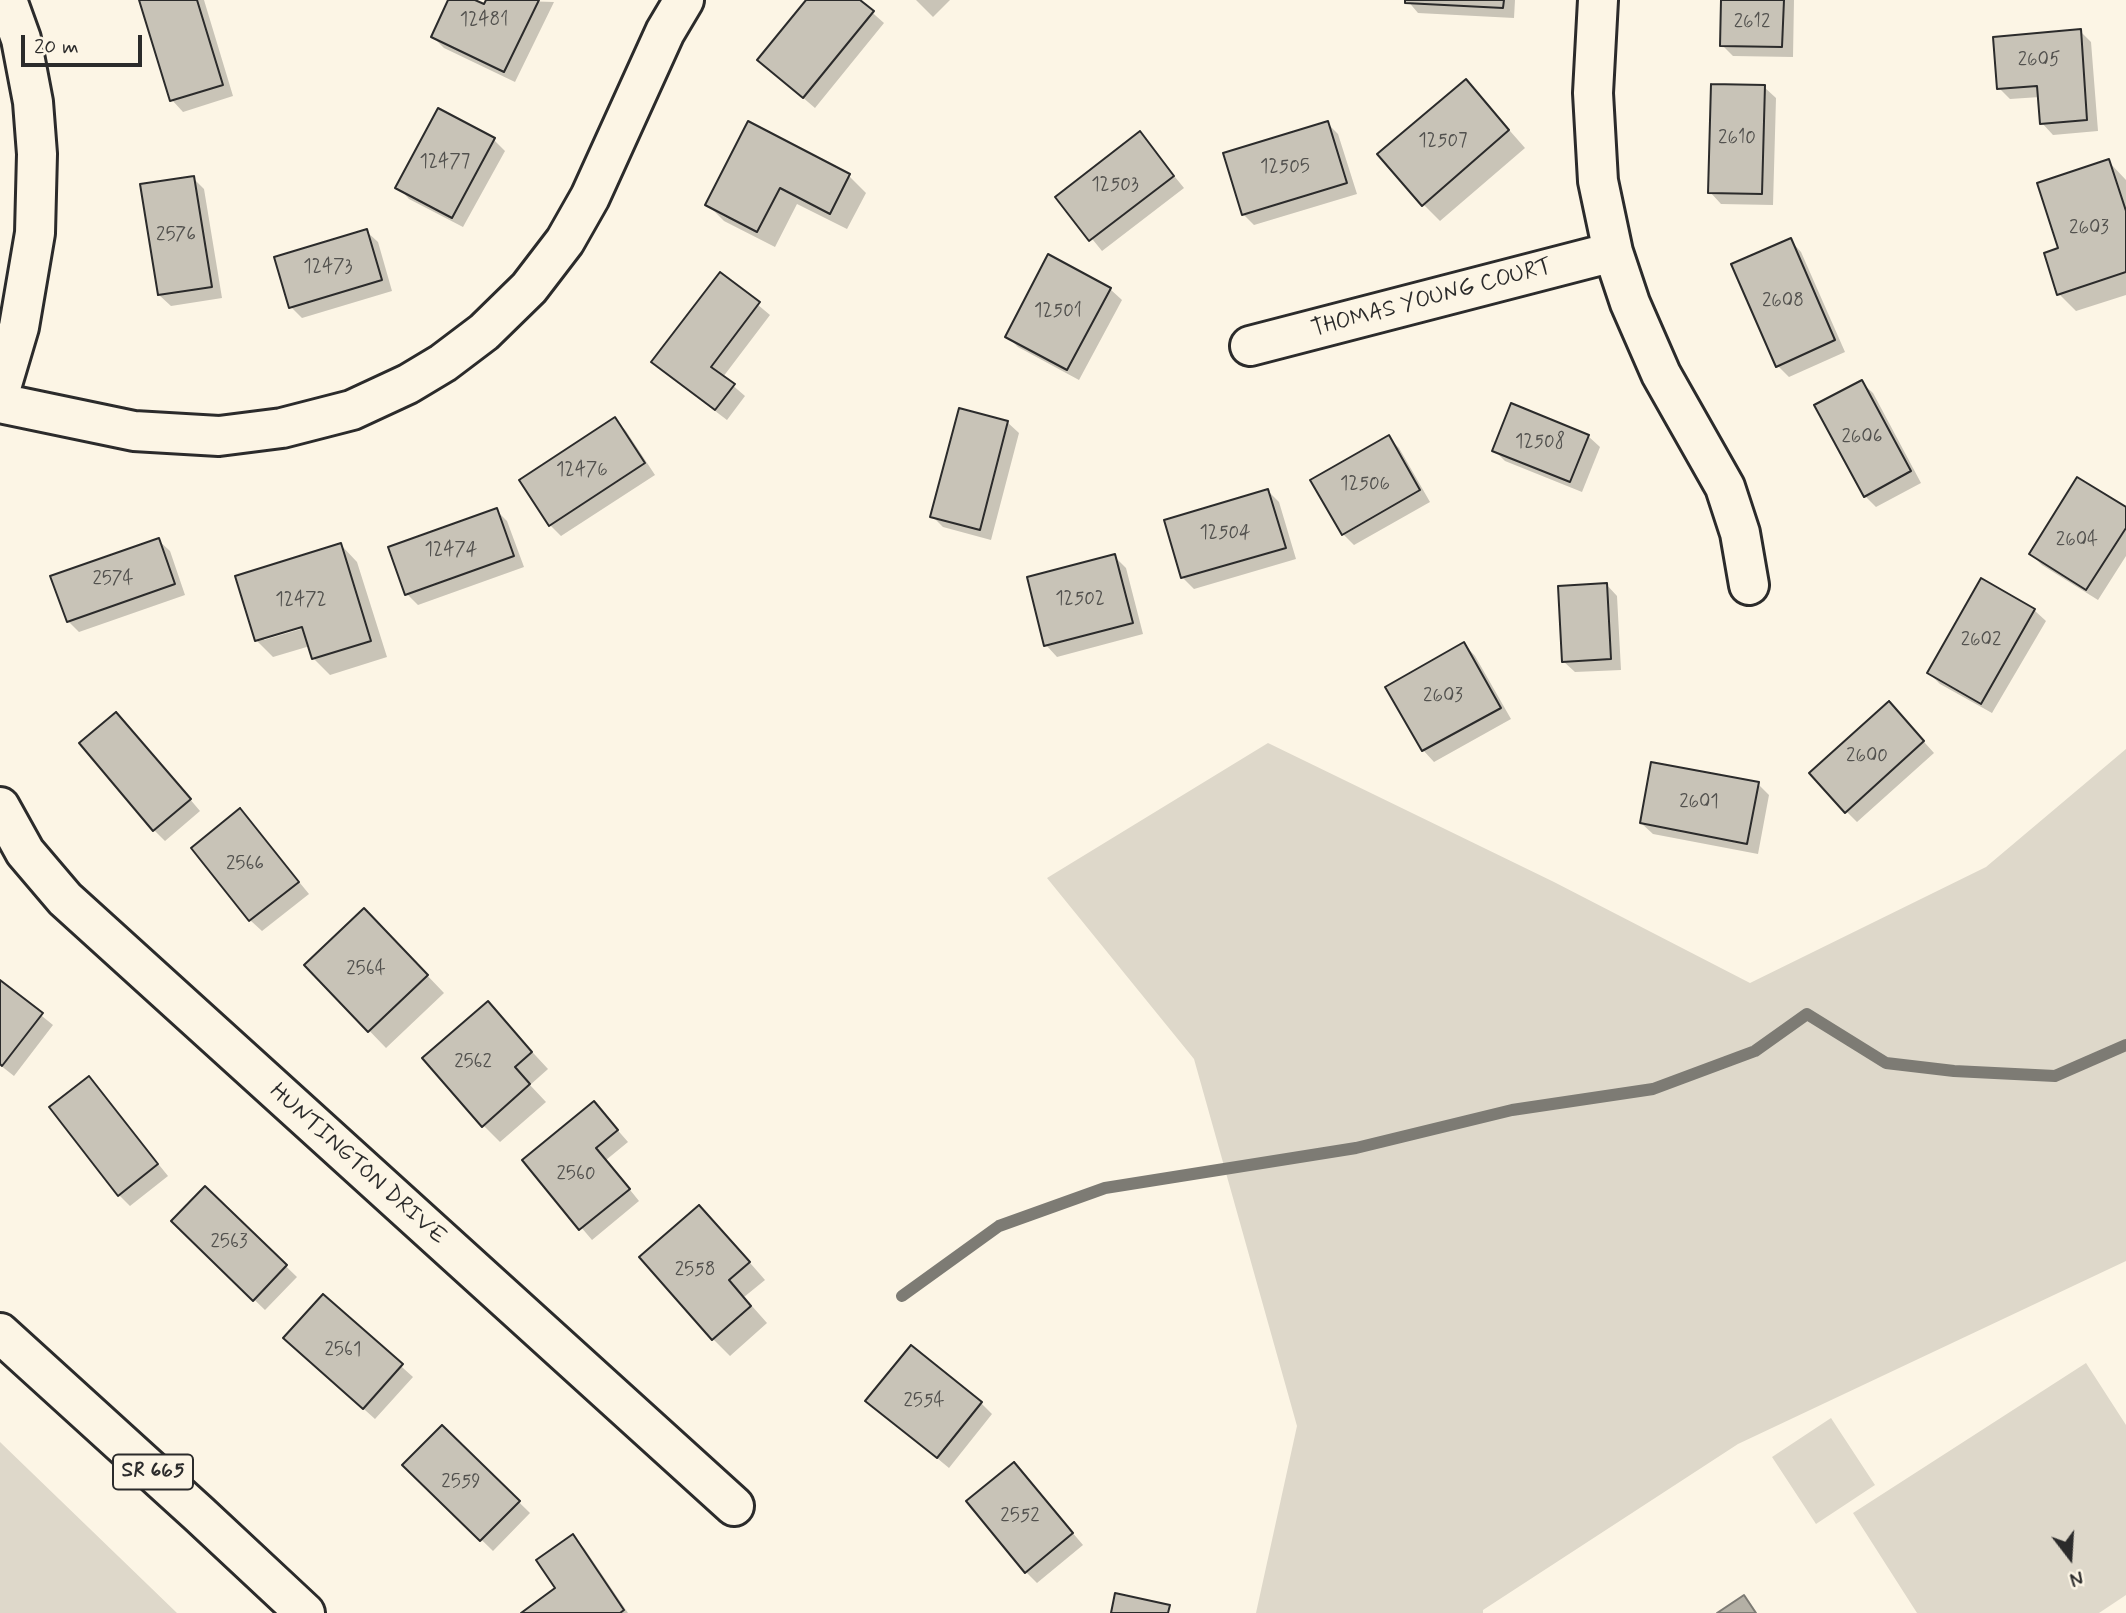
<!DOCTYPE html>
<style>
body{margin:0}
#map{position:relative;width:2126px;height:1613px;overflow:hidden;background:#fcf5e5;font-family:Mynerve,sans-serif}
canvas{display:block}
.north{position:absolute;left:2035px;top:1522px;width:70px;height:70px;-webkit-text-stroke:5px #fcf5e5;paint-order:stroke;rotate:163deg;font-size:19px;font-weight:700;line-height:28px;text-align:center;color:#2b2b2b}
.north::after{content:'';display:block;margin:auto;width:24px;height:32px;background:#2b2b2b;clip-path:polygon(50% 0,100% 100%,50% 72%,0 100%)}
.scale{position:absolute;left:21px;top:35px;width:121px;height:32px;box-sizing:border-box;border:4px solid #2b2b2b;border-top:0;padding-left:9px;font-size:21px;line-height:24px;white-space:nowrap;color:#2b2b2b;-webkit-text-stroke:5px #fcf5e5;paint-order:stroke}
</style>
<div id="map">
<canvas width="2126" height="1613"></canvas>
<div class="north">N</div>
<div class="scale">20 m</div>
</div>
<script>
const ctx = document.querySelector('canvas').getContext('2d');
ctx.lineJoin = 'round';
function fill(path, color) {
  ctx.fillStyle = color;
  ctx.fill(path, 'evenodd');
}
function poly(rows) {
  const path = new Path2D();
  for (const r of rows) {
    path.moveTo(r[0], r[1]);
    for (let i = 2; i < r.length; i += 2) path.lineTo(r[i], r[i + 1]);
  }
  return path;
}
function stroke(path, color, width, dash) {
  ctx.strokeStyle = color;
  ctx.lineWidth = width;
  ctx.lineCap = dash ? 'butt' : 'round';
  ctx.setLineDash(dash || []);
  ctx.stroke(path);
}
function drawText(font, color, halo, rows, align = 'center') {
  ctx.font = font + ' Mynerve,sans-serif';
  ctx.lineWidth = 5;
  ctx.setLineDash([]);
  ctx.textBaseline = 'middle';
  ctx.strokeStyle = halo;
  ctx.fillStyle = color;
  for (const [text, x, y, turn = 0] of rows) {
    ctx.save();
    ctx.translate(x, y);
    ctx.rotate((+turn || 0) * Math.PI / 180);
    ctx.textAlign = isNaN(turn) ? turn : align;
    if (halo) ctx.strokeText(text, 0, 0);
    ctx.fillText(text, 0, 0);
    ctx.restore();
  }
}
fill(poly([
 [1268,743,1554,882,1750,983,1986,867,2126,749,2126,1261,1738,1444,1483,1610,1483,1613,1256,1613,1297,1426,1194,1059,1047,878],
 [2086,1363,2126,1425,2126,1595,2099,1613,1917,1613,1853,1513],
 [1831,1418,1875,1485,1816,1524,1772,1457],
 [0,1442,177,1613,0,1613]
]), '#ded8ca');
const water = poly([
 [1744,1595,1756,1613,1717,1613,1744,1595]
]);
fill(water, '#b4b0a5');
stroke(water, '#7d7b74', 2);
fill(poly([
 [141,0,204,0,233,96,183,112,172,100],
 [450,0,471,0,484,6,488,0,554,2,515,82,444,48,433,37],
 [808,0,858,0,884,23,815,108,759,60],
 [916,0,950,0,933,17],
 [1407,0,1515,0,1514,18,1418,13],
 [1723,0,1794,0,1793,57,1733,56,1722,45],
 [2080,31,2091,42,2098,131,2053,135,2042,123,2040,97,2010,99,1999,88],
 [1466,81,1525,148,1440,221,1423,204],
 [1764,87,1776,98,1773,205,1721,204,1710,192],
 [1327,123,1338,134,1357,194,1254,225,1243,214],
 [749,124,849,176,866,193,847,229,797,204,775,247,724,221,707,204],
 [1140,134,1184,188,1102,251,1058,197],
 [494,140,505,151,463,227,409,199,398,187],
 [2108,161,2126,180,2126,295,2076,311,2059,294,2061,249],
 [193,178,204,189,222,298,171,306,159,295],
 [366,231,378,242,392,291,302,318,291,307],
 [1790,240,1801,252,1845,352,1789,377,1778,366],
 [1049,256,1110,289,1122,300,1079,380,1018,347,1007,336],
 [721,274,770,315,723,377,745,396,727,420,665,373,654,362],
 [1861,382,1873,393,1921,483,1876,507,1865,496],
 [615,419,626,431,655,475,561,536,550,525],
 [1007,422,1019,433,991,540,943,527,932,516],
 [1588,436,1600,447,1582,492,1505,461,1494,450],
 [1388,437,1399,448,1430,502,1354,545,1343,534],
 [1268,491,1279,502,1296,559,1194,589,1183,578],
 [2126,509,2126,556,2098,600,2042,565,2031,554],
 [496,510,507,521,524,567,418,605,407,594],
 [158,540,170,551,185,595,79,632,68,621],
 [341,545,357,562,387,657,330,675,313,658,310,646,273,657,256,640],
 [310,622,311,626,264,640,264,636],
 [1114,556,1126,568,1143,634,1057,657,1046,645],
 [1982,580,2034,610,2046,621,1992,713,1940,684,1929,673],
 [1606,584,1617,596,1621,670,1575,672,1563,661],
 [1464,644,1475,656,1511,719,1434,762,1423,750,1387,688],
 [1900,715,1934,753,1857,822,1846,811],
 [127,725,200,811,165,841,154,830],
 [1758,784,1769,795,1758,854,1653,834,1641,823],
 [240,810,309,894,262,931,250,920],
 [381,927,444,993,386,1048,306,965],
 [0,982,53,1025,14,1076,0,1065],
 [487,1003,548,1069,530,1085,546,1102,500,1142,483,1125],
 [89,1078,168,1176,130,1206,119,1195],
 [594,1103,628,1142,606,1160,639,1201,592,1240,524,1160],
 [205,1188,297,1277,265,1310,173,1221],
 [716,1224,765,1280,744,1297,767,1323,730,1356,713,1339],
 [323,1296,413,1377,375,1419,297,1349],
 [868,1401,981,1403,992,1414,949,1468],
 [442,1427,530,1513,493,1551,405,1465],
 [1014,1464,1083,1545,1037,1583,1026,1572],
 [573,1537,584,1548,628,1613,523,1613,558,1589]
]), '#0003');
stroke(poly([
 [902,1296,999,1226,1105,1188,1356,1148,1512,1110,1653,1089,1755,1051,1807,1014,1886,1063,1954,1071,2055,1076,2126,1045]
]), '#7d7b74', 12);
const building = poly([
 [139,0,197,0,223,85,170,101,139,0],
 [448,0,475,0,484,4,486,0,539,0,504,72,431,37,448,0],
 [806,0,860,0,874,11,803,98,757,60,806,0],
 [1405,0,1504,0,1503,8,1405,3,1405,0],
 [1721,0,1784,0,1782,47,1720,46,1721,0],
 [2081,29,2087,120,2040,124,2037,86,1997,89,1993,37,2081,29],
 [1466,79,1509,130,1422,206,1377,154,1466,79],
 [1711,84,1765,85,1762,194,1708,193,1711,84],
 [438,108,495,138,452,218,395,188,438,108],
 [748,121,850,174,830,214,780,188,757,232,705,205,748,121],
 [1328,121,1347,183,1242,215,1223,153,1328,121],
 [1140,131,1174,176,1089,241,1055,197,1140,131],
 [2109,159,2126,211,2126,272,2057,295,2044,253,2058,248,2037,183,2109,159],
 [194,176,212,287,158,295,140,184,194,176],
 [367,229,382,280,289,308,274,257,367,229],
 [1791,238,1835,340,1776,367,1731,264,1791,238],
 [1048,254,1111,288,1067,370,1005,337,1048,254],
 [720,272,760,302,711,367,735,384,715,410,651,362,720,272],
 [1862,380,1911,471,1864,497,1814,405,1862,380],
 [1511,403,1589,435,1570,482,1492,451,1511,403],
 [959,408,1008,421,980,530,930,517,959,408],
 [615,417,645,463,549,526,519,480,615,417],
 [1389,435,1420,490,1342,535,1310,480,1389,435],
 [2077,477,2126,507,2126,528,2086,590,2029,554,2077,477],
 [1268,489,1286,548,1181,578,1164,520,1268,489],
 [497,508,514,556,405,595,388,547,497,508],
 [159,538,175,584,67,622,50,576,159,538],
 [341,543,371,641,312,659,302,627,255,641,235,576,341,543],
 [1115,554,1133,623,1044,646,1027,577,1115,554],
 [1981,578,2035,609,1981,704,1927,673,1981,578],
 [1607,583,1611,659,1562,662,1558,586,1607,583],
 [1464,642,1501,708,1422,751,1385,687,1464,642],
 [1889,701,1924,741,1845,813,1809,773,1889,701],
 [116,712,191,799,153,831,79,743,116,712],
 [1651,762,1759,782,1747,844,1640,823,1651,762],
 [240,808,299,882,249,921,191,848,240,808],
 [364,908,428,975,368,1032,304,965,364,908],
 [0,980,43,1013,2,1066,0,1064,0,980],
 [488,1001,532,1052,515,1067,530,1084,482,1127,422,1058,488,1001],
 [89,1076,158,1164,118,1196,49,1107,89,1076],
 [594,1101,618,1130,596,1148,630,1189,579,1230,522,1160,594,1101],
 [205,1186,287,1265,253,1301,171,1221,205,1186],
 [699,1205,750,1262,729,1280,751,1306,712,1340,639,1257,699,1205],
 [323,1294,403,1364,363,1409,283,1338,323,1294],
 [911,1345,982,1402,937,1458,865,1401,911,1345],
 [442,1425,520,1501,480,1541,402,1465,442,1425],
 [1014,1462,1073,1533,1025,1573,966,1501,1014,1462],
 [573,1534,624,1610,620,1613,521,1613,555,1588,536,1560,573,1534],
 [1115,1593,1170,1605,1168,1613,1111,1613,1115,1593]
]);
fill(building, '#c8c3b7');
stroke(building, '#2b2b2b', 2);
const minor = poly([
 [1598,0,1593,93,1598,181,1613,252,1630,303,1661,374,1725,487,1740,533,1749,585],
 [1250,346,1613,252],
 [0,391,19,327,35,233,37,154,33,102,21,39,7,0],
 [0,403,134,431,219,436,282,428,352,410,408,384,443,363,484,332,529,288,565,241,590,197,665,32,684,0],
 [0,807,25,852,65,899,734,1506]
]);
const primary = poly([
 [0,1333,199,1514,305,1613]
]);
stroke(minor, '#2b2b2b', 44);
stroke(primary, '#2b2b2b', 44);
stroke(minor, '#fcf5e5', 38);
stroke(primary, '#fcf5e5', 38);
drawText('19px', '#52514e', null, [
 ["12481",484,21],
 ["2612",1752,23],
 ["2605",2039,61],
 ["2610",1737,139],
 ["12507",1443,142],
 ["12477",445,163],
 ["12505",1285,168],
 ["12503",1115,186],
 ["2603",2089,229],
 ["2576",176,236],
 ["12473",328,268],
 ["2608",1783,302],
 ["12501",1058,312],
 ["2606",1862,438],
 ["12508",1540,443],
 ["12476",582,471],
 ["12506",1365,485],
 ["12504",1225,534],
 ["2604",2077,541],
 ["12474",451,551],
 ["2574",113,580],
 ["12502",1080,600],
 ["12472",301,601],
 ["2602",1981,641],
 ["2603",1443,697],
 ["2600",1867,757],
 ["2601",1699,803],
 ["2566",245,865],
 ["2564",366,970],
 ["2562",473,1063],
 ["2560",576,1175],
 ["2563",229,1243],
 ["2558",695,1271],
 ["2561",343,1351],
 ["2554",924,1402],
 ["2559",461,1483],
 ["2552",1020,1517]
]);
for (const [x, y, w] of [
 [153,1472,80]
]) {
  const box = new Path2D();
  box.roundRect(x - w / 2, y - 17.5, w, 35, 5);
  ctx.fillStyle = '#fcf5e5';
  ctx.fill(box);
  stroke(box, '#2b2b2b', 2);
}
drawText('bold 21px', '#2b2b2b', null, [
 ["SR 665",153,1472]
]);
drawText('23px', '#2b2b2b', '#fcf5e5', [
 ["THOMAS YOUNG COURT",1432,299,-15],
 ["HUNTINGTON DRIVE",357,1165,42]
]);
</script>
